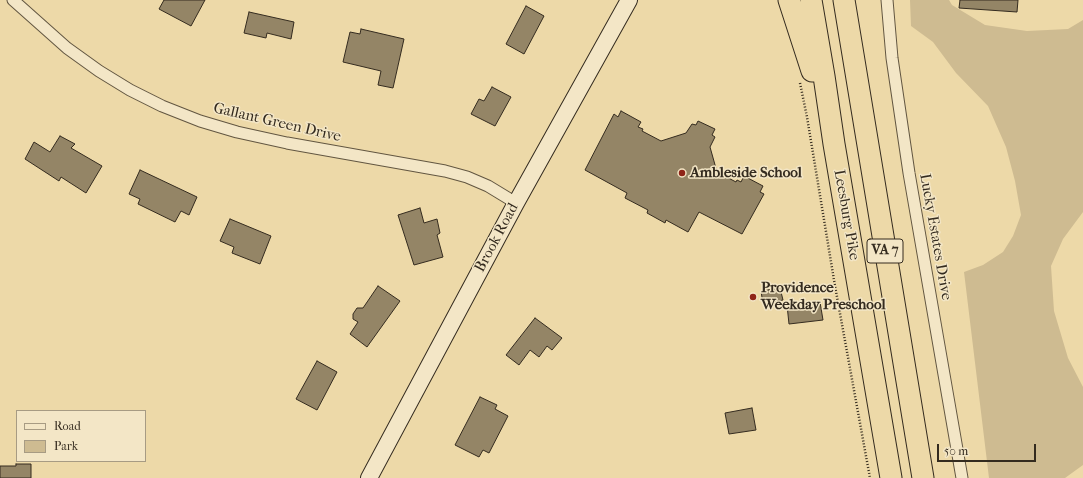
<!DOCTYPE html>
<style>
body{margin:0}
#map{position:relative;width:1083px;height:478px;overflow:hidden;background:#edd9a8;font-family:"IM FELL French Canon",serif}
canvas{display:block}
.legend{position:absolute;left:16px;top:410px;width:130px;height:52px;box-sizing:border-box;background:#f3e6c6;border:1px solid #a79b83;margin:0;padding:5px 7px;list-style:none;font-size:12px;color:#342b1f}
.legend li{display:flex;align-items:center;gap:8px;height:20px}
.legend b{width:20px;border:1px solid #a79b83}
.scale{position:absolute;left:937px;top:444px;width:99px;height:18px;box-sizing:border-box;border:2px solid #342b1f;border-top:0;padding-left:5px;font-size:12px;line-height:14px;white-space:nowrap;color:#342b1f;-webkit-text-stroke:3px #f3e6c6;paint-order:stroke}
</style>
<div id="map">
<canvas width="1083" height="478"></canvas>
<ul class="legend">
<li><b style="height:5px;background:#f3e6c6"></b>Road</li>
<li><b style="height:11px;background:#cebb91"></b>Park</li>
</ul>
<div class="scale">50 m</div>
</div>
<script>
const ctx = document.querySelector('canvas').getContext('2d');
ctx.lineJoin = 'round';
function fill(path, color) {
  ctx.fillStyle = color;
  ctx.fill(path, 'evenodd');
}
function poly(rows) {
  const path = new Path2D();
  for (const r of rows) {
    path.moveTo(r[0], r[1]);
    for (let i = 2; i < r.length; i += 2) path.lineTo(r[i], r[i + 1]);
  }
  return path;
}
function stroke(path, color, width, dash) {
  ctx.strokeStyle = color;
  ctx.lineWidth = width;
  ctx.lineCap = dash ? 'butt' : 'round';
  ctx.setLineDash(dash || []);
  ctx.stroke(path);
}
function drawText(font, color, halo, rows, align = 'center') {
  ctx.font = font + ' "IM FELL French Canon",serif';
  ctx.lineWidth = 3;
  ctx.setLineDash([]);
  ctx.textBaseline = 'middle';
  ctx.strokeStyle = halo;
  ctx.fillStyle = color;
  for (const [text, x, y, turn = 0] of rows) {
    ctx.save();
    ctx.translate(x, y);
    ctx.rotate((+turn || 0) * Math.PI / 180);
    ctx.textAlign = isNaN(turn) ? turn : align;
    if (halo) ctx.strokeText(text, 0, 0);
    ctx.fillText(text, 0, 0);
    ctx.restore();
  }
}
fill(poly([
 [910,0,949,0,952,5,985,25,1027,31,1068,29,1083,20,1083,212,1063,239,1051,266,1054,311,1068,358,1083,387,1083,465,1065,478,989,478,964,272,983,265,1003,252,1013,236,1021,215,1015,181,1006,147,988,106,956,73,933,42,911,26]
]), '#cebb91');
const building = poly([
 [164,0,205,0,191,26,159,9,164,0],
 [960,0,1018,0,1017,12,959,8,960,0],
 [526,6,544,16,524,54,506,44,526,6],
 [249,12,294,22,291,39,267,33,266,38,244,33,249,12],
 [361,29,404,39,393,88,378,85,381,71,343,62,350,32,360,34,361,29],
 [492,87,511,97,495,126,471,114,479,99,484,101,492,87],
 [621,111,641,122,638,127,643,129,642,131,661,141,686,133,692,124,696,125,698,121,715,129,712,135,715,137,710,147,717,172,736,182,737,180,741,182,744,176,763,186,760,192,764,194,742,234,699,212,688,232,666,220,665,223,647,213,648,210,625,198,627,193,585,170,614,114,618,117,621,111],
 [60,136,75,144,71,148,102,166,86,193,61,177,59,181,25,159,34,142,50,152,60,136],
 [140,170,197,197,189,215,181,211,175,222,138,204,140,199,129,194,140,170],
 [420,208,424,223,437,219,440,233,437,235,443,257,414,265,398,215,420,208],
 [230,219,271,236,260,264,232,253,234,247,220,241,230,219],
 [378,286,400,301,367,347,350,334,358,322,353,319,353,314,357,308,363,308,378,286],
 [780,288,783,300,763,304,761,291,780,288],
 [820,302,823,320,789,324,787,305,820,302],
 [535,318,562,338,552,350,547,346,539,357,530,350,519,365,506,355,535,318],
 [317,361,337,372,317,410,296,399,317,361],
 [480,397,497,405,495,409,508,416,489,453,483,450,479,457,455,445,480,397],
 [752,408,756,430,729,434,725,413,752,408],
 [16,464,31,464,31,478,0,478,0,466,16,466,16,464]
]);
fill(building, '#948566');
stroke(building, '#342b1f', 1);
const street = poly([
 [13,0,67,48,99,71,130,90,162,106,200,121,237,132,287,143,445,171,467,177,488,186,516,203],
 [887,0,892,58,909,173,962,478]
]);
const secondary = poly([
 [369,478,516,203,629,0]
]);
const highway = poly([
 [789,0,812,71],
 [811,0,824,76,834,144,891,478],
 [844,0,923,478]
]);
stroke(street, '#625641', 13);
stroke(secondary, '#342b1f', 18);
stroke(highway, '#342b1f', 23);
stroke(poly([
 [800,83,807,117,835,286,870,478]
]), '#342b1f', 2.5, [1, 2]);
stroke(street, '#f3e6c6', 11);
stroke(secondary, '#f3e6c6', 16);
stroke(highway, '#edd9a8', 21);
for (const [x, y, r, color] of [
 [682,173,4,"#8f2418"],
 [753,297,4,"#8f2418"]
]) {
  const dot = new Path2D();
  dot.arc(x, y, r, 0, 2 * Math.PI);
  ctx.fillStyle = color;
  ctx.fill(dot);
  stroke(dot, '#f3e6c6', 1.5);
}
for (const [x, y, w] of [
 [885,251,36]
]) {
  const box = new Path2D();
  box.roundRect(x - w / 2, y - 12, w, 24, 3);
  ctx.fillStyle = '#f3e6c6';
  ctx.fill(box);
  stroke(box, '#342b1f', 1);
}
drawText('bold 14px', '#342b1f', null, [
 ["VA 7",885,251]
]);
drawText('15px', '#342b1f', '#f3e6c6', [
 ["Gallant Green Drive",277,123,13],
 ["Leesburg Pike",846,215,80],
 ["Lucky Estates Drive",935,237,80],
 ["Brook Road",497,238,-62]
]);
drawText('bold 15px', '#342b1f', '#f3e6c6', [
 ["Ambleside School",690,173],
 ["Providence",761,288],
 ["Weekday Preschool",761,305]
], 'left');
</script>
